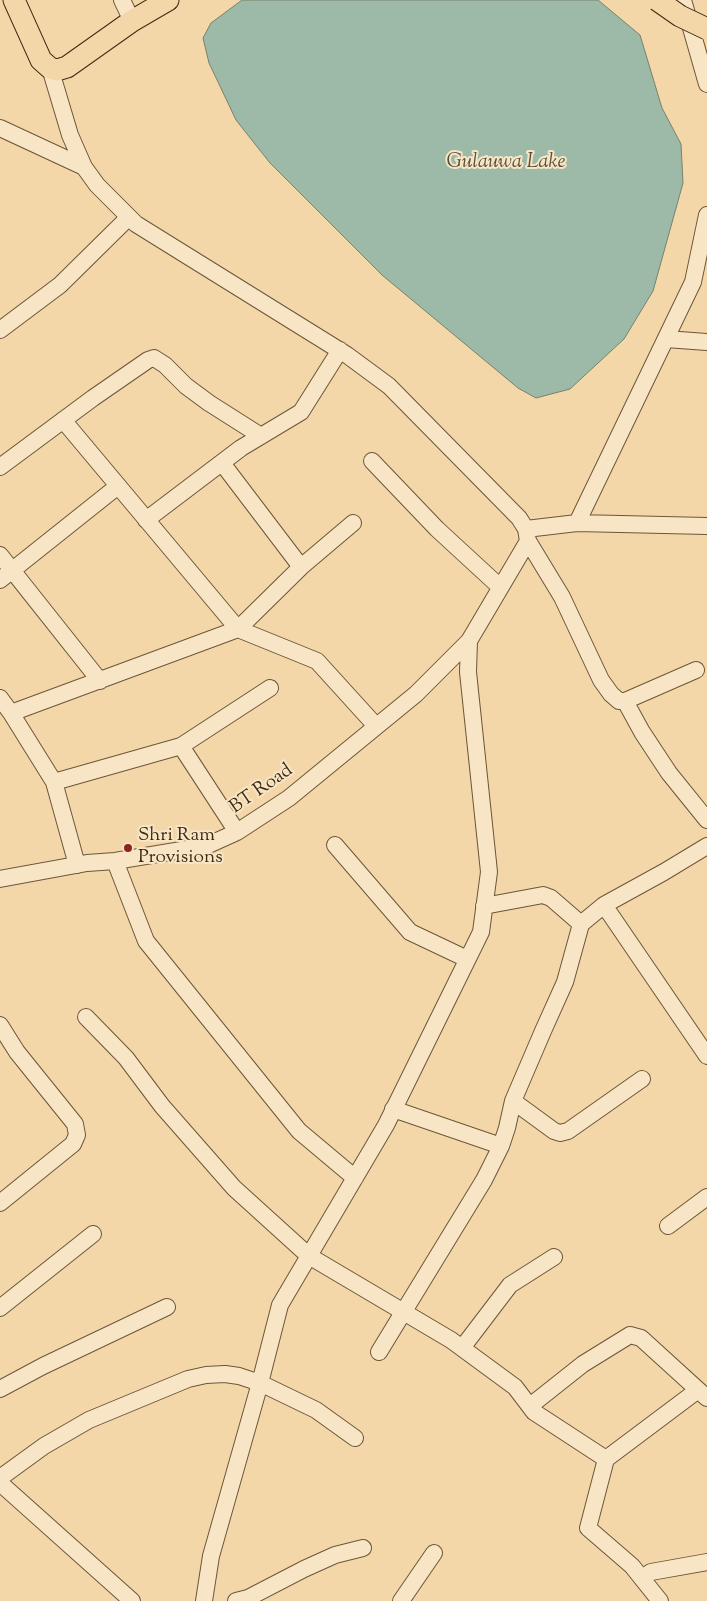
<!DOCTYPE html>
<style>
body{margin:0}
canvas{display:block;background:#f4d7a8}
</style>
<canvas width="707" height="1601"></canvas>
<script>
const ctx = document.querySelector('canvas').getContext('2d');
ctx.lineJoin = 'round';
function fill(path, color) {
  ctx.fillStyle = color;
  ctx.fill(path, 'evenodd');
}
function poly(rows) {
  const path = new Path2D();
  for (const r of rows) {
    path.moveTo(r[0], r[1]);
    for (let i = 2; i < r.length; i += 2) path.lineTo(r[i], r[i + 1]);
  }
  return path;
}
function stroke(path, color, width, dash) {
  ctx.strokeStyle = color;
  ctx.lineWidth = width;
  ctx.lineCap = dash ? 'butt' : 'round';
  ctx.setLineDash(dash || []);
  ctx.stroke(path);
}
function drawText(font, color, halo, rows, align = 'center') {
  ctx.font = font + ' "Sorts Mill Goudy",serif';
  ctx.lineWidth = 4;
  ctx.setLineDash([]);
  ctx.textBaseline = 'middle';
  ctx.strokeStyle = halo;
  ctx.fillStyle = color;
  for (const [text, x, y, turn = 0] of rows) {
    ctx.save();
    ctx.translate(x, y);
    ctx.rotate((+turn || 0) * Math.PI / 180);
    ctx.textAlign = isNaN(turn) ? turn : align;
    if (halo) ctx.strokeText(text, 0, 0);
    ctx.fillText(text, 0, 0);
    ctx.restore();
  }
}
const water = poly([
 [242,0,598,0,640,35,662,108,681,144,683,183,653,291,624,339,570,389,536,398,518,388,382,275,270,163,236,120,209,63,203,38,211,23,242,0]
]);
fill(water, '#9cbaa7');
stroke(water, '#77816c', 1);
const minor = poly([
 [122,0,132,21],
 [683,0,707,84],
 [50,68,70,135,84,167,97,185,136,224,347,355,389,386,519,518,526,529,528,541,469,641,468,672,489,872,481,932,386,1125,280,1305,260,1383,211,1556,204,1601],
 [0,128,84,167],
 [0,330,60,285,129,217],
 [666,339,707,342],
 [63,420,238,629,317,661,376,726],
 [372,461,437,529,500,587],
 [222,463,301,567],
 [0,467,93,398,148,360,154,358,165,365,186,386,209,403,261,436],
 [146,520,241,448,301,412,340,350],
 [577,523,693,282,707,215],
 [526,529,577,523,707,526],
 [528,541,562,597,601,680,611,694,619,701,625,701,696,670],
 [0,555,100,681],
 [0,580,118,486],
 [0,698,11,713],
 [625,701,642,732,669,773,707,820],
 [181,746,237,832],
 [54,782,181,746,270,688],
 [335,845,410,932,467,959],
 [115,861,146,941,299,1131,355,1178],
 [77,865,54,782,11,713,238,629,301,567,353,523],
 [0,879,87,863,115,861,206,846,237,832,289,798,416,694,469,641],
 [604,905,707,1056],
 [484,906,543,895,551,898,581,924],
 [86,1017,126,1058,162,1106,234,1188,309,1256,451,1340,515,1387,534,1412,606,1459,588,1528,632,1566,660,1601],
 [0,1025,17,1052,75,1124,77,1135,73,1144,0,1203],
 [513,1101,554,1131,560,1133,568,1131,642,1079],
 [393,1109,501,1146],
 [668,1226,707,1197],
 [0,1308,93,1234],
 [462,1348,510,1285,554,1257],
 [379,1352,484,1180,501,1146,507,1128,513,1101,543,1031,565,982,581,924,604,905,664,872,707,846],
 [0,1389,43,1366,167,1307],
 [530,1406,583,1364,630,1335,641,1338,707,1398],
 [606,1459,698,1390],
 [0,1478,44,1446,89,1420,188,1379,206,1375,225,1374,239,1376,260,1383,316,1410,355,1438],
 [0,1483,132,1601],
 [642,1578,651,1572,707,1562],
 [236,1601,248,1598,304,1569,335,1555,363,1548],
 [401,1601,434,1553]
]);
const major = poly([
 [14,0,41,60,50,68,57,70,67,67,132,21,168,0]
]);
stroke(minor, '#6c5639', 18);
stroke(major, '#3f2b14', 23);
stroke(minor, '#f8e5c6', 16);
stroke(major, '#f4d7a8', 21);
const majorBridge = poly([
 [657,0,680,16,707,29]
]);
stroke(majorBridge, '#3f2b14', 23, []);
stroke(majorBridge, '#f4d7a8', 21);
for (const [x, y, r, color] of [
 [128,848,5,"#8f2418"]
]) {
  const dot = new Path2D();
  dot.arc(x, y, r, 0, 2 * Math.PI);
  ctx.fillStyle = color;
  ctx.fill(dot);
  stroke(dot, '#f8e5c6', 2);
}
drawText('19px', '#3f2b14', '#f8e5c6', [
 ["BT Road",262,790,-35]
]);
drawText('19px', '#3f2b14', '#f8e5c6', [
 ["Shri Ram",138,837],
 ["Provisions",138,859]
], 'left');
drawText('italic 20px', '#564f39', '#f8e5c6', [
 ["Gulauwa Lake",506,164]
]);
</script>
